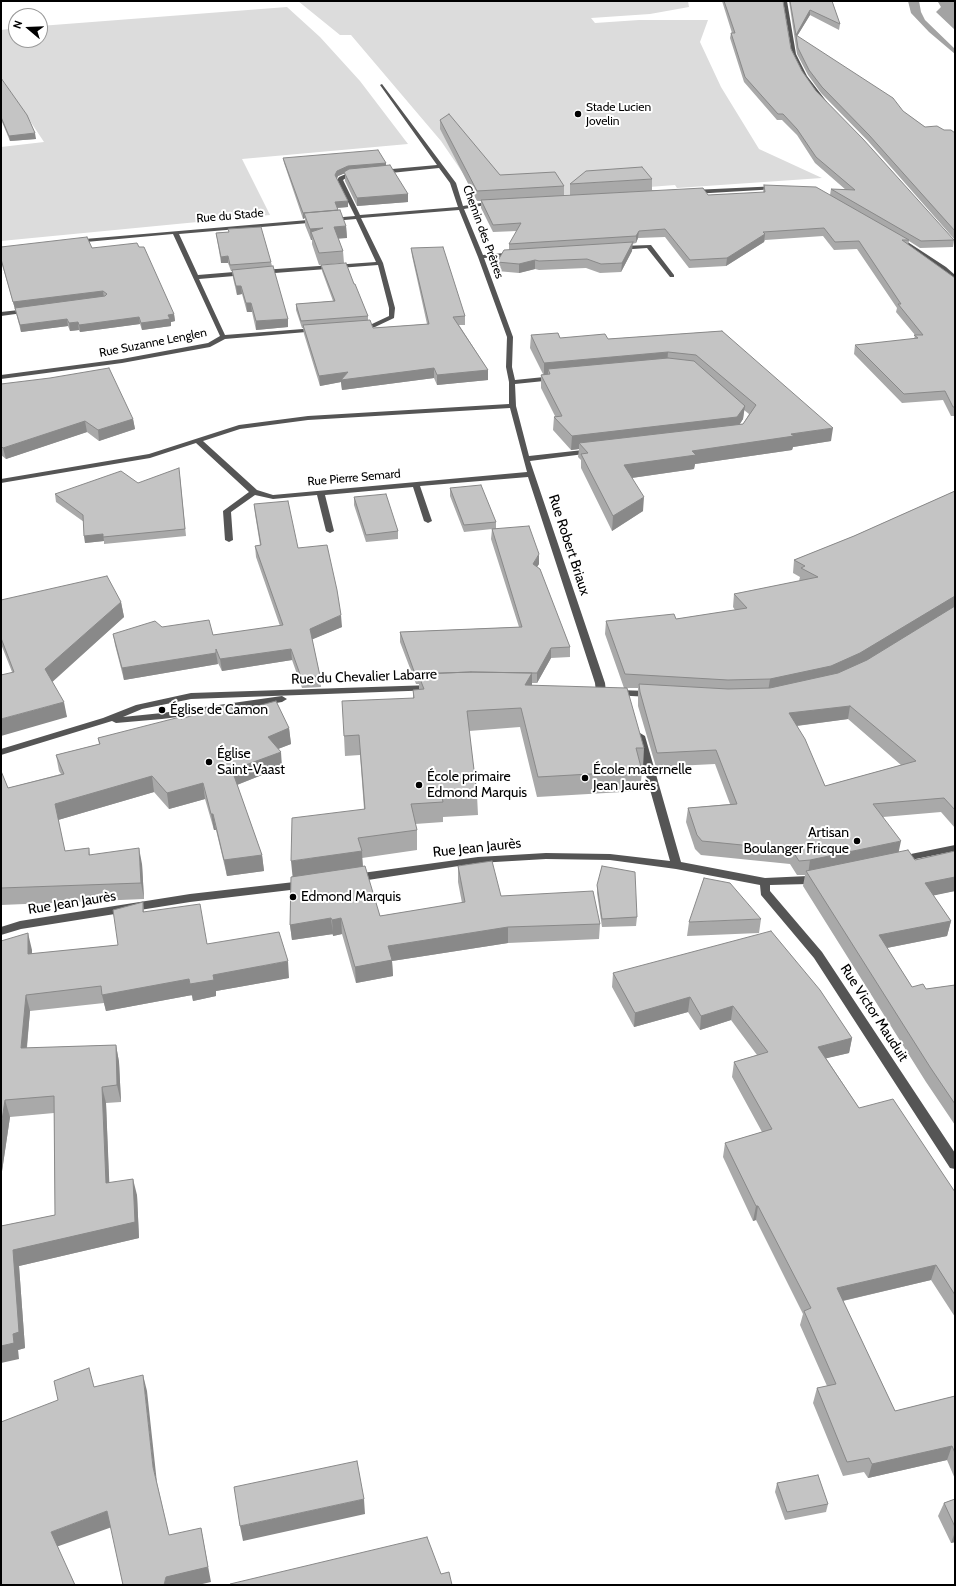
<!DOCTYPE html>
<meta charset="utf-8">
<style>
body{margin:0}
#map{position:relative;width:956px;height:1586px;overflow:hidden;background:#fff;font-family:Cabin,sans-serif}
canvas{display:block}
.frame{position:absolute;inset:0;border:2px solid #000;pointer-events:none}
.north{position:absolute;left:8px;top:8px;width:40px;height:40px;box-sizing:border-box;background:#fff;border:1px solid #999;border-radius:50%;rotate:289deg;font-size:11px;font-weight:700;line-height:16px;text-align:center;color:#000}
.north::after{content:'';display:block;margin:auto;width:14px;height:18px;background:#000;clip-path:polygon(50% 0,100% 100%,50% 72%,0 100%)}
</style>
<div id="map">
<canvas width="956" height="1586"></canvas>
<div class="frame"></div>
<div class="north">N</div>
</div>
<script>
const ctx = document.querySelector('canvas').getContext('2d');
ctx.lineJoin = 'round';
function fill(path, color) {
  ctx.fillStyle = color;
  ctx.fill(path, 'evenodd');
}
function poly(rows) {
  const path = new Path2D();
  for (const r of rows) {
    path.moveTo(r[0], r[1]);
    for (let i = 2; i < r.length; i += 2) path.lineTo(r[i], r[i + 1]);
  }
  return path;
}
function stroke(path, color, width, dash) {
  ctx.strokeStyle = color;
  ctx.lineWidth = width;
  ctx.lineCap = dash ? 'butt' : 'round';
  ctx.setLineDash(dash || []);
  ctx.stroke(path);
}
function drawText(font, color, halo, rows, align = 'center') {
  ctx.font = font + ' Cabin,sans-serif';
  ctx.lineWidth = 4;
  ctx.setLineDash([]);
  ctx.textBaseline = 'middle';
  ctx.strokeStyle = halo;
  ctx.fillStyle = color;
  for (const [text, x, y, turn = 0] of rows) {
    ctx.save();
    ctx.translate(x, y);
    ctx.rotate((+turn || 0) * Math.PI / 180);
    ctx.textAlign = isNaN(turn) ? turn : align;
    if (halo) ctx.strokeText(text, 0, 0);
    ctx.fillText(text, 0, 0);
    ctx.restore();
  }
}
fill(poly([
 [298,1,688,1,689,7,650,14,591,18,595,23,639,20,708,20,700,42,721,87,759,149,822,178,677,188,675,185,649,187,579,194,493,199,469,182,441,141,351,35,340,35],
 [287,7,320,37,360,81,408,144,242,159,270,215,1,241,1,147,44,142,3,80,1,80,1,30,16,28,16,40,40,40,40,26]
]), '#dcdcdc');
fill(poly([
 [908,1,919,1,921,12,925,20,955,49,955,54,929,32,911,13],
 [938,2,955,2,955,30,936,12,941,7]
]), '#a3a3a3');
fill(poly([
 [783,1,787,1,796,54,807,76,827,102,823,102,803,77,792,54,783,1],
 [382,84,456,183,463,206,493,201,496,203,464,209,483,255,515,252,518,254,515,256,484,258,513,337,512,367,515,380,554,376,557,378,554,380,515,384,516,406,529,456,592,449,596,451,592,453,530,461,605,683,606,692,604,694,598,694,596,692,595,683,528,477,420,486,432,521,428,523,424,521,413,487,325,495,334,531,330,533,326,531,317,495,273,499,255,495,231,512,233,540,229,542,225,540,223,511,249,492,196,443,150,458,1,483,1,479,149,454,239,425,308,416,509,404,509,382,506,367,507,337,478,257,459,210,361,218,383,263,395,308,394,318,375,327,360,329,357,327,360,325,372,324,389,316,389,308,378,265,262,274,259,272,262,270,376,262,356,219,179,234,198,275,246,271,249,273,246,275,199,279,225,335,316,328,318,329,318,331,225,339,210,347,122,363,1,379,1,375,122,359,208,343,220,336,173,234,75,243,72,241,73,240,355,216,337,180,339,177,346,174,357,172,359,173,359,175,349,176,343,180,360,215,458,207,450,183,439,168,381,174,378,172,381,170,437,165,380,85,382,84],
 [510,408,527,472,273,495,257,490,203,441,240,429,308,420,510,408],
 [779,186,779,188,777,189,693,194,690,192,693,190,779,186],
 [896,237,900,237,946,267,955,275,955,280,942,269,896,239,896,237],
 [651,245,674,275,674,277,670,277,647,248,619,250,616,248,619,246,651,245],
 [28,309,31,311,30,312,1,316,1,312,28,309],
 [432,685,435,686,437,688,435,690,191,699,142,709,123,717,162,713,282,696,287,699,282,702,246,708,162,719,116,723,112,721,1,755,1,749,103,718,136,705,191,693,432,685],
 [616,690,650,691,655,694,650,697,613,695,611,693,613,691,616,690],
 [640,733,645,736,681,862,765,878,808,876,817,874,821,875,822,878,821,881,808,884,770,885,770,891,822,952,955,1153,955,1169,950,1168,814,958,761,895,760,885,676,869,610,860,546,859,478,863,355,882,351,881,350,878,351,875,355,874,478,857,546,853,610,854,670,861,635,736,640,733],
 [955,845,955,851,901,862,897,861,896,859,897,857,901,856,955,845],
 [303,881,307,882,308,885,307,888,190,902,21,929,1,935,1,927,20,921,190,894,303,881]
]), '#555');
fill(poly([
 [722,1,783,1,791,49,802,71,816,91,954,240,953,247,920,248,909,241,908,245,955,278,955,416,951,416,943,400,902,403,854,354,855,345,914,339,915,335,896,312,897,308,857,249,834,250,823,236,765,240,764,242,726,266,689,268,665,237,638,238,636,243,632,244,632,251,621,272,600,273,586,268,539,270,535,269,519,273,497,271,497,262,509,250,509,244,517,231,493,232,481,208,481,201,477,201,440,129,440,120,500,175,564,186,564,195,570,195,570,184,652,179,652,190,708,195,763,193,764,185,830,195,831,189,846,190,815,163,797,135,782,120,777,120,744,82,730,38,731,33,732,33],
 [789,1,832,1,840,24,839,30,810,15,797,36,925,127,955,133,955,240,868,141,821,93,808,75,797,54],
 [1,78,36,139,10,141,2,122,1,122],
 [283,158,386,163,386,166,408,194,408,202,357,206,345,181,345,173,338,176,337,178,348,207,337,208,346,226,347,238,338,238,343,251,344,263,319,265,312,244,312,240,311,240,305,225,305,218,303,219,284,163],
 [228,229,271,262,272,266,288,319,288,327,256,330,252,312,247,312,242,294,237,295,233,278,232,271,231,271,228,263,221,263,216,233,229,232],
 [1,247,92,248,174,314,175,321,171,322,171,326,142,330,140,324,80,332,79,330,70,331,68,326,21,332,15,309,1,261],
 [411,248,465,316,465,325,459,325,488,370,488,380,437,385,434,378,342,390,341,382,320,386,304,334,303,328,302,328,296,310,296,304,333,301,322,271,321,265,354,284,368,316,368,320,373,328,427,324,412,256],
 [722,331,831,441,793,447,792,450,695,464,694,469,632,478,643,511,612,531,581,468,581,460,578,457,579,449,571,450,553,430,554,417,555,416,541,388,541,375,543,374,530,348,531,335,560,338,608,339],
 [744,410,749,414,743,424,740,424,743,419],
 [1,384,133,419,135,429,99,441,87,432,6,459,1,455],
 [180,476,186,536,104,544,104,541,85,543,84,522,56,502,55,494,138,483],
 [450,488,496,522,496,529,539,564,537,567,570,647,570,657,551,658,537,683,532,683,532,685,644,748,643,768,641,768,642,771,640,791,537,797,520,727,469,731,477,795,478,815,443,817,443,822,415,824,417,830,417,850,362,858,363,866,380,916,462,903,458,882,458,866,501,896,600,924,599,939,508,943,392,961,393,976,356,983,342,934,333,936,333,934,292,940,290,925,292,877,364,809,360,755,345,756,344,736,413,698,413,690,419,690,419,684,416,684,400,642,400,632,519,627,491,539,492,529,464,532,450,496],
 [955,491,955,828,941,812,883,817,899,852,915,860,955,851,955,891,933,895,951,921,947,936,887,948,912,987,926,989,955,985,955,1125,926,1082,803,886,805,875,797,875,790,864,701,855,695,849,686,822,688,808,730,804,715,764,656,767,638,706,638,688,624,688,605,634,606,621,676,619,735,610,733,607,734,594,799,581,800,577,793,573,794,560,854,536],
 [848,719,901,765,825,786,797,726],
 [354,497,398,531,398,539,366,542,354,505],
 [254,504,298,548,342,627,312,639,320,676,321,687,302,688,292,660,222,671,217,661,218,664,124,680,115,645,113,634,162,627,213,635,280,626,256,557,255,546,260,545,255,514],
 [1,600,121,602,124,617,52,681,67,717,12,672,1,644],
 [235,712,289,728,291,744,278,749,282,767,237,785,262,855,264,871,227,876,216,830,214,830,205,799,169,809,154,792,58,820,65,851,89,848,90,855,142,864,144,899,1,905,1,771,8,788,61,774,59,771,56,755,99,744,98,738,181,719],
 [597,885,637,917,636,926,602,927,597,893],
 [143,902,144,912,207,944,289,978,216,991,216,996,193,1001,192,995,106,1011,104,1003,30,1011,27,1048,116,1045,119,1062,121,1102,106,1103,109,1183,137,1195,139,1238,19,1266,25,1348,18,1350,19,1359,1,1226,55,1215,54,1113,10,1117,1,1178,1,941,32,950,32,954,118,945],
 [761,919,759,933,687,936,689,922],
 [613,973,852,1038,849,1053,826,1058,859,1108,955,1192,955,1317,931,1280,843,1301,895,1411,955,1396,955,1479,947,1460,868,1478,864,1472,843,1476,813,1403,817,1388,827,1386,800,1325,803,1314,756,1220,753,1221,723,1157,725,1143,762,1132,732,1077,734,1062,757,1055,731,1020,700,1030,688,1012,634,1027,612,987],
 [777,1483,828,1504,826,1512,785,1520,775,1492],
 [955,1499,955,1542,951,1543,938,1516,944,1503]
]), '#a9a9a9');
fill(poly([
 [810,10,810,15,796,38,796,35,795,40,796,35],
 [35,133,36,139,10,141,9,136],
 [386,163,386,168,348,172,338,176,336,181,335,175,337,171,348,166],
 [408,194,408,202,357,206,357,198],
 [348,201,348,207,335,208,335,202],
 [303,213,338,216,304,213,305,218,303,219],
 [346,226,347,238,335,239,334,227],
 [323,228,311,232,312,240,311,240,310,229],
 [639,231,638,238,636,243,636,236],
 [765,234,764,242,726,266,727,258],
 [633,242,632,251,621,272,622,263],
 [228,256,228,263,221,263,221,257],
 [535,260,535,269,519,273,519,264],
 [236,286,241,286,242,294,237,295],
 [103,291,104,298,15,309,13,302],
 [246,303,251,303,252,312,247,312],
 [174,314,175,321,171,322,171,326,142,330,141,323,168,315],
 [139,317,140,324,80,332,79,325],
 [67,319,68,326,21,332,20,325],
 [288,319,288,327,256,330,256,321],
 [78,322,79,330,70,331,69,323],
 [668,352,667,365,548,369,548,376,544,376,544,363],
 [434,368,434,378,342,390,341,382,320,386,319,376,348,372],
 [488,370,488,380,437,385,437,375],
 [745,406,743,419,735,431,579,443,579,449,571,450,572,436],
 [133,419,135,429,99,441,98,430],
 [85,421,87,432,6,459,3,448],
 [833,428,831,441,793,447,792,450,695,464,694,469,624,479,624,465,692,451,791,434],
 [644,497,643,511,612,531,613,516],
 [103,534,104,541,85,543,84,536],
 [539,554,539,564,532,574,533,564],
 [955,596,955,604,954,608,857,667,829,680,768,692,770,679],
 [121,602,124,617,49,685,45,669],
 [341,615,342,627,311,640,310,629],
 [551,648,551,658,537,683,537,673],
 [291,649,292,660,222,671,220,659],
 [216,653,218,664,124,680,122,668],
 [532,673,532,692,525,685],
 [64,702,67,717,1,736,1,719],
 [850,706,848,719,787,727,789,713],
 [289,728,291,744,270,752,268,737],
 [281,752,282,767,234,786,232,770],
 [152,776,154,792,58,820,55,804],
 [203,783,205,799,169,809,167,793],
 [211,814,213,814,216,830,214,830],
 [901,841,898,855,808,875,810,860],
 [139,848,142,864,144,899,141,883],
 [362,851,363,872,293,881,291,861],
 [262,855,264,871,227,876,224,860],
 [955,877,955,891,922,898,925,883],
 [331,918,333,934,292,940,290,925],
 [341,918,342,934,333,936,332,920],
 [951,921,947,936,876,950,879,935],
 [508,927,508,943,392,961,393,976,356,983,355,967,388,946],
 [28,933,32,950,32,970,28,954],
 [288,961,289,978,216,991,216,996,193,1001,190,984,213,975],
 [189,979,192,995,106,1011,102,995],
 [26,995,30,1011,25,1065,21,1048],
 [690,997,688,1012,634,1027,635,1013],
 [733,1006,731,1020,700,1030,701,1016],
 [852,1038,849,1053,815,1061,818,1047],
 [116,1045,119,1062,121,1102,117,1085],
 [102,1087,106,1103,110,1199,106,1183],
 [5,1100,10,1117,1,1178,1,1127],
 [133,1179,137,1195,139,1238,19,1266,25,1348,18,1350,19,1359,1,1363,1,1346,13,1334,13,1250],
 [756,1206,758,1206,756,1220,753,1221],
 [936,1265,931,1280,833,1303,837,1288],
 [143,1375,147,1391,157,1483,173,1551,153,1467],
 [952,1446,947,1460,868,1478,872,1464],
 [364,1499,365,1514,243,1541,240,1526],
 [107,1511,112,1527,56,1547,51,1532],
 [201,1528,211,1582,198,1585,164,1585,166,1577],
 [955,1532,955,1542,951,1543]
]), '#898989');
const building = poly([
 [724,1,783,1,791,49,802,71,816,91,863,139,954,240,921,241,831,189,855,190,816,157,797,129,783,114,778,114,745,77,731,33,735,33,724,1],
 [790,1,832,1,840,24,810,10,796,35,790,1],
 [796,35,893,98,903,111,925,127,937,126,944,130,951,130,955,133,955,231,869,135,822,87,809,70,798,48,796,35],
 [1,78,27,115,35,133,9,136,1,117,1,78],
 [449,114,500,175,555,172,564,186,477,191,440,120,449,114],
 [378,150,386,163,348,166,337,171,335,175,348,201,335,202,338,210,303,213,283,158,378,150],
 [390,165,408,194,357,198,344,172,349,169,390,165],
 [642,167,652,179,570,184,586,171,642,167],
 [764,185,816,187,909,240,902,240,955,278,955,407,953,407,945,391,904,394,855,345,918,338,914,335,923,335,898,304,901,304,859,241,835,242,824,228,763,232,765,234,727,258,690,260,665,229,639,231,636,236,509,244,521,223,493,225,481,200,703,188,708,195,765,192,764,185],
 [340,210,346,226,334,227,343,251,319,253,311,232,323,228,310,229,304,213,340,210],
 [261,227,271,262,230,265,228,256,221,257,216,233,229,232,228,229,261,227],
 [87,237,92,248,137,243,139,247,144,247,174,314,168,315,170,319,141,323,139,317,79,325,78,322,69,323,67,319,20,325,15,308,105,296,107,294,103,291,13,302,1,259,1,247,87,237],
 [633,242,622,263,601,264,587,259,539,261,535,260,519,264,497,262,504,250,633,242],
 [443,247,465,316,453,317,488,370,437,375,434,368,341,380,348,372,319,376,303,325,370,320,373,328,429,324,411,248,443,247],
 [346,263,354,284,355,284,368,316,301,321,296,304,335,301,321,265,346,263],
 [273,266,288,319,256,321,251,303,246,303,241,286,236,286,232,270,273,266],
 [722,331,833,428,791,434,794,436,692,451,696,455,624,465,644,497,613,516,581,454,588,453,579,443,743,424,756,405,696,355,668,352,544,363,531,335,558,333,560,338,605,334,608,339,722,331],
 [668,358,694,361,745,406,737,417,572,436,554,417,562,416,541,375,550,374,548,369,668,358],
 [109,368,133,419,98,430,85,421,3,448,1,446,1,384,50,378,109,368],
 [179,468,185,529,103,537,103,534,84,536,83,515,55,494,121,471,138,483,179,468],
 [481,485,496,522,464,525,450,488,481,485],
 [955,491,955,596,860,653,831,666,770,679,728,680,625,674,606,621,674,614,676,619,747,608,734,594,818,577,801,568,805,566,794,560,854,536,955,491],
 [386,494,398,531,366,535,354,497,386,494],
 [288,501,298,548,327,545,337,590,341,615,310,629,320,676,301,677,291,649,220,659,216,649,216,653,122,668,113,634,155,621,162,627,209,620,213,635,283,625,255,546,261,545,254,504,288,501],
 [529,526,539,554,533,564,540,569,570,647,551,648,537,673,471,672,415,674,400,632,522,627,492,529,529,526],
 [107,576,121,602,45,669,64,702,1,719,1,675,14,672,1,638,1,600,107,576],
 [955,606,955,810,944,798,873,804,901,841,810,860,799,861,792,850,702,841,697,835,688,808,737,804,716,750,657,753,640,692,639,684,728,689,770,688,838,673,867,660,955,606],
 [850,706,916,761,825,786,805,739,789,713,850,706],
 [471,672,532,673,525,685,627,688,644,748,636,748,642,771,538,777,521,708,467,711,477,795,442,797,443,802,411,804,417,830,358,838,362,851,291,861,292,818,365,809,359,735,344,736,342,701,414,698,413,690,424,689,418,674,471,672],
 [276,701,289,728,268,737,281,752,232,770,262,855,224,860,213,814,211,814,203,783,167,793,152,776,55,804,65,851,89,848,89,855,139,848,141,883,1,888,1,771,8,788,64,774,56,755,100,744,98,738,180,717,181,719,228,704,235,712,276,701],
 [908,850,915,860,955,851,955,877,925,883,951,921,879,935,912,987,923,984,926,989,955,985,955,1104,930,1067,806,871,908,850],
 [492,861,501,896,593,891,600,924,508,927,388,946,392,960,355,967,341,918,332,920,331,918,290,925,291,877,365,866,380,916,465,902,458,866,492,861],
 [602,866,635,872,637,917,602,919,597,885,602,866],
 [704,878,730,883,761,919,689,922,704,878],
 [143,902,143,912,200,904,207,944,279,932,288,961,213,975,214,980,190,984,189,979,102,995,101,986,26,995,21,1048,116,1045,117,1085,102,1087,106,1183,133,1179,135,1222,13,1250,19,1332,13,1334,14,1343,1,1346,1,1226,55,1215,54,1096,5,1100,1,1127,1,941,28,933,28,954,118,945,113,910,143,902],
 [771,931,820,990,852,1038,818,1047,859,1108,893,1099,955,1192,955,1295,936,1265,837,1288,895,1411,955,1396,955,1453,952,1446,872,1464,869,1458,847,1462,817,1388,836,1384,804,1311,811,1308,758,1206,756,1206,725,1143,772,1129,734,1062,768,1052,733,1006,701,1016,690,997,635,1013,613,973,771,931],
 [89,1368,94,1387,143,1375,153,1467,169,1535,201,1528,208,1567,166,1577,164,1585,123,1585,107,1511,51,1532,75,1585,1,1585,1,1422,58,1400,54,1381,89,1368],
 [357,1461,364,1499,240,1526,234,1487,357,1461],
 [818,1475,828,1504,787,1512,777,1483,818,1475],
 [955,1499,955,1527,944,1503,955,1499],
 [427,1537,441,1574,449,1572,452,1585,230,1585,230,1584,427,1537]
]);
fill(building, '#c4c4c4');
stroke(building, '#898989', 1);
for (const [x, y, r, color] of [
 [578,114,4,"#000"],
 [162,710,4,"#000"],
 [209,762,4,"#000"],
 [585,778,4,"#000"],
 [419,785,4,"#000"],
 [857,841,4,"#000"],
 [293,897,4,"#000"]
]) {
  const dot = new Path2D();
  dot.arc(x, y, r, 0, 2 * Math.PI);
  ctx.fillStyle = color;
  ctx.fill(dot);
  stroke(dot, '#fff', 1.5);
}
drawText('12px', '#000', '#fff', [
 ["Stade Lucien",586,107],
 ["Jovelin",586,121]
], 'left');
drawText('12px', '#000', '#fff', [
 ["Rue du Stade",230,216,-5],
 ["Chemin des Prêtres",483,232,70],
 ["Rue Suzanne Lenglen",153,343,-11],
 ["Rue Pierre Semard",354,478,-5]
]);
drawText('14px', '#000', '#fff', [
 ["Rue Robert Briaux",569,545,72],
 ["Rue du Chevalier Labarre",364,677,-2],
 ["Rue Jean Jaurès",477,848,-6],
 ["Rue Jean Jaurès",72,903,-9],
 ["Rue Victor Mauduit",874,1013,57]
]);
drawText('14px', '#000', '#fff', [
 ["Église de Camon",170,710],
 ["Église",217,754],
 ["Saint-Vaast",217,770],
 ["École maternelle",593,770],
 ["Jean Jaurès",593,786],
 ["École primaire",427,777],
 ["Edmond Marquis",427,793],
 ["Artisan",849,833,"right"],
 ["Boulanger Fricque",849,849,"right"],
 ["Edmond Marquis",301,897]
], 'left');
</script>
